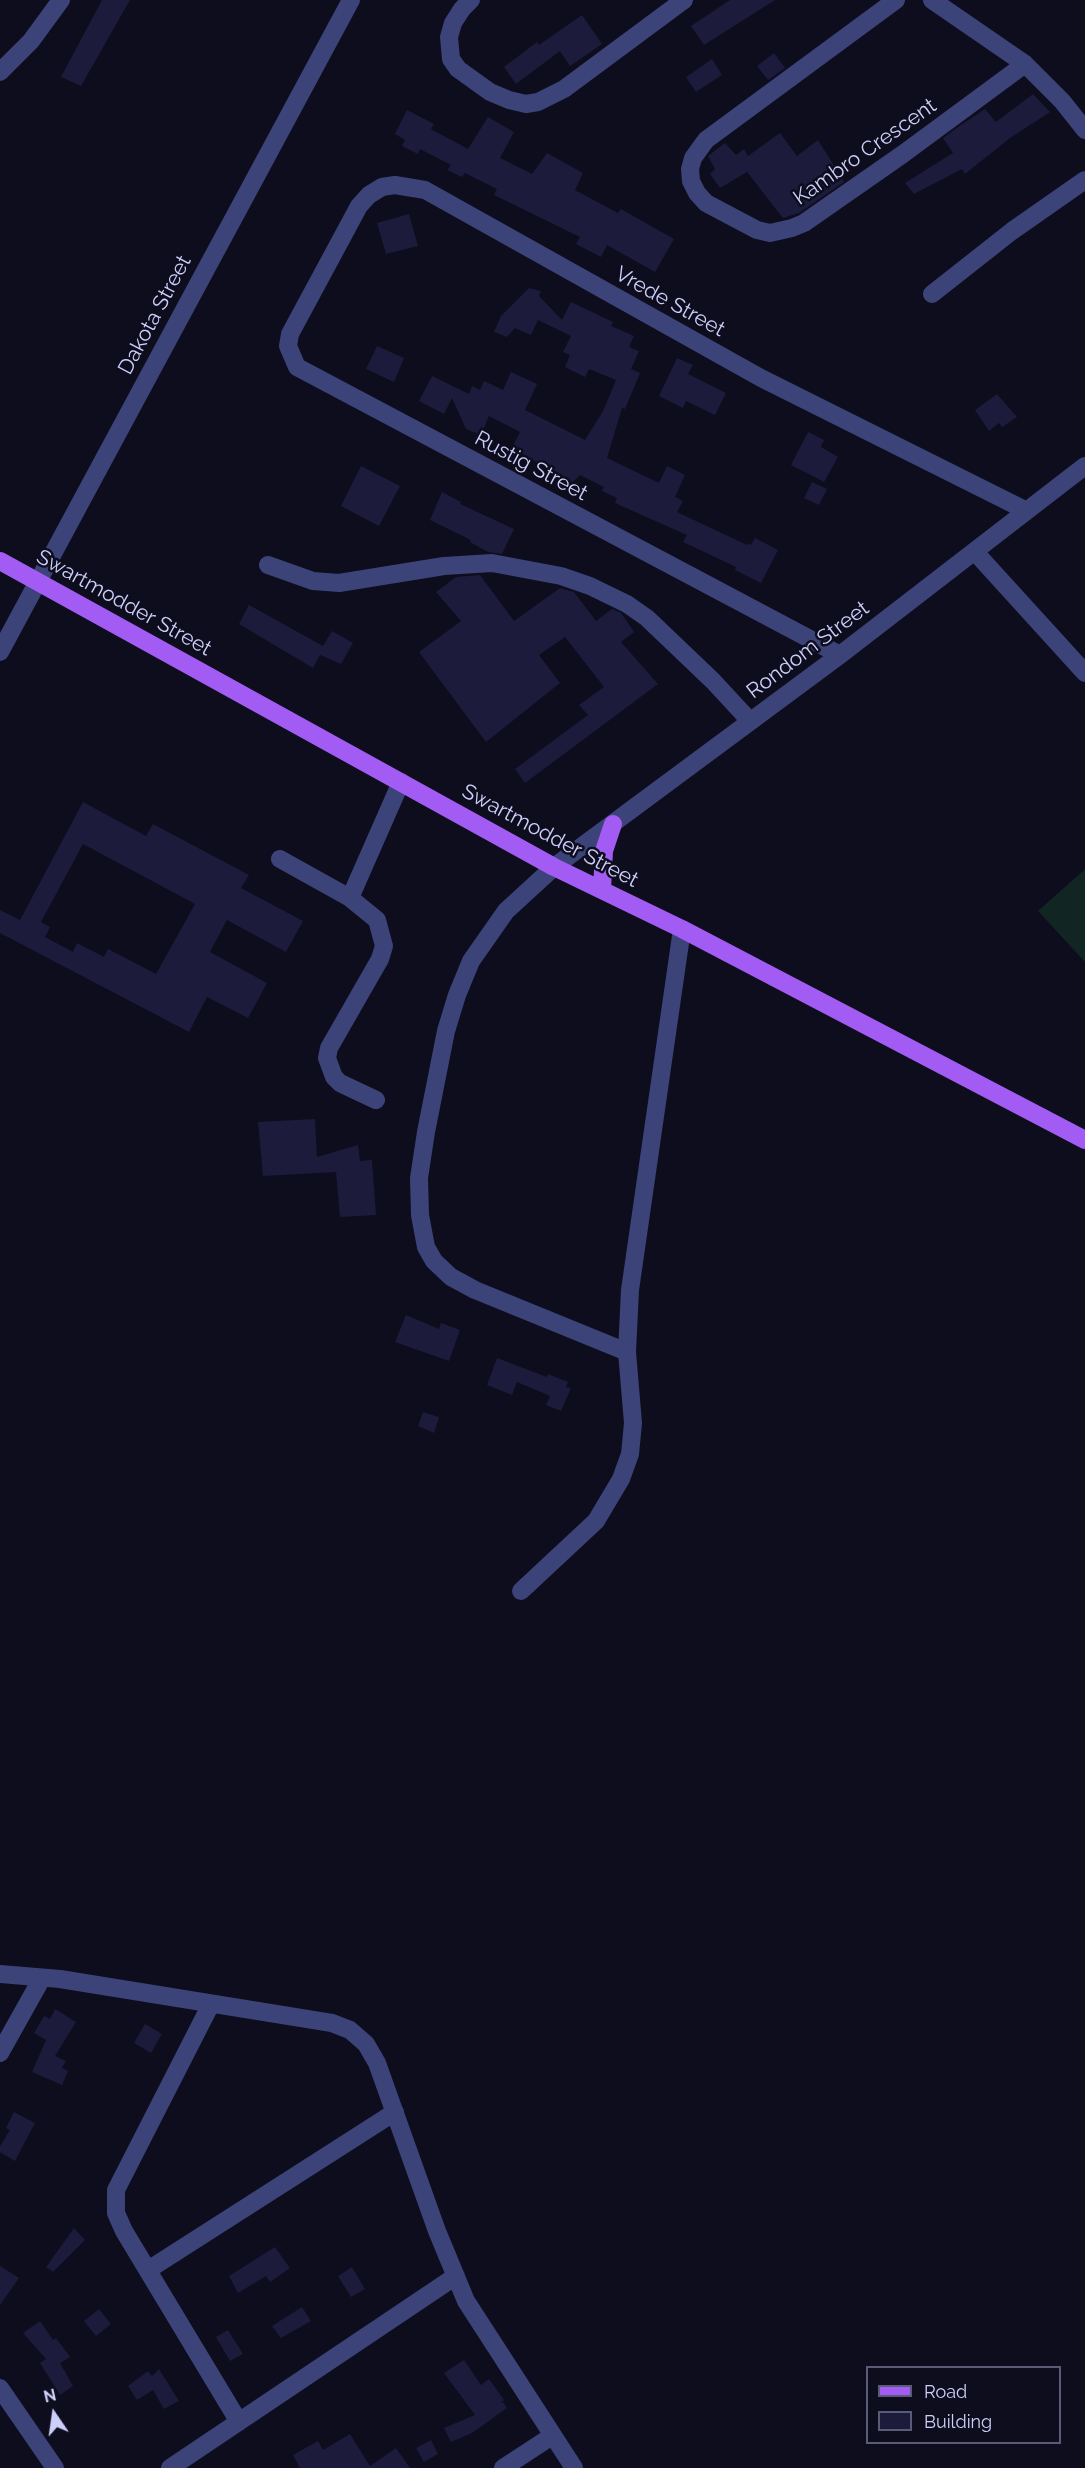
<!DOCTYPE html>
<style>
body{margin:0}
#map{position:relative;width:1085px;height:2468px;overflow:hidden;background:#0d0d1d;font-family:Raleway,sans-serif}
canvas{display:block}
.legend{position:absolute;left:866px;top:2366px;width:195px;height:78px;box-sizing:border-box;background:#0d0d1d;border:2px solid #5a5b76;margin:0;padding:8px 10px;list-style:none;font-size:18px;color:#cdcffb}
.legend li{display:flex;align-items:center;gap:12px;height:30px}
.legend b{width:30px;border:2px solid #5a5b76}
.north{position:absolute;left:24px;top:2384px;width:60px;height:60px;-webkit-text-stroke:4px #0d0d1d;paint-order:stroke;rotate:347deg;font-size:16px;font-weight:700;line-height:24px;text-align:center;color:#cdcffb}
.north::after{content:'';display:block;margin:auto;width:21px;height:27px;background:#cdcffb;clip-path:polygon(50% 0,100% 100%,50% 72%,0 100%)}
</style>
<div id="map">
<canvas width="1085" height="2468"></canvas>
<ul class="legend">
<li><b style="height:8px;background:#a35cf3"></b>Road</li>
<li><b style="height:16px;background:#1c1b3c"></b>Building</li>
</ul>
<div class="north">N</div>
</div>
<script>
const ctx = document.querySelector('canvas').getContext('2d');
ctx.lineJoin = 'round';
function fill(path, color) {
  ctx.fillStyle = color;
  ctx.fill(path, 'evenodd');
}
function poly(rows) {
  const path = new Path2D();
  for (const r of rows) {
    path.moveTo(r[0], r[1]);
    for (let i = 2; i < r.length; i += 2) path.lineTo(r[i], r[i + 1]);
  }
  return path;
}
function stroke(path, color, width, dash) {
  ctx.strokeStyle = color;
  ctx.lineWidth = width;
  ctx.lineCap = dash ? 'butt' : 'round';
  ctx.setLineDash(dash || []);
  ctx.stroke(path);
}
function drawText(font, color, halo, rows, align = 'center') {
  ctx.font = font + ' Raleway,sans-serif';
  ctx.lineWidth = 5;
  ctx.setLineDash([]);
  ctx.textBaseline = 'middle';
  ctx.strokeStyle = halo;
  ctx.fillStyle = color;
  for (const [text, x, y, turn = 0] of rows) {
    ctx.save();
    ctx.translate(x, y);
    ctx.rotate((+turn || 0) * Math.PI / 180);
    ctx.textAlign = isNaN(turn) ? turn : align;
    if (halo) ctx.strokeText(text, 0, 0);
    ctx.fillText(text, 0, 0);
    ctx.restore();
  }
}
fill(poly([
 [1085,869,1085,962,1038,911]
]), '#112622');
fill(poly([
 [102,0,130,0,81,86,61,77],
 [730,0,775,0,704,45,691,26],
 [582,15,602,44,570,66,560,51,516,84,504,67,537,42,539,45],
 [774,53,785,68,768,80,757,66],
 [712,59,722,75,696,92,686,77],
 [1033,94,1050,112,1010,138,965,174,962,169,914,194,905,183,953,153,943,138,958,127,985,109,996,122],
 [407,110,434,124,431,129,468,149,488,117,514,132,500,158,532,174,547,153,583,173,575,190,618,213,621,209,674,239,655,272,607,245,601,257,576,244,580,237,494,195,497,189,465,173,462,177,447,170,451,165,420,149,418,154,402,146,405,140,395,134],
 [780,133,797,156,818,140,844,182,799,213,783,218,747,172,720,188,710,174,715,169,708,156,725,143,736,155,744,149,748,156],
 [409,214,418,246,386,254,377,223],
 [529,288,541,291,539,296,562,320,571,302,613,322,611,326,634,336,629,347,639,351,631,369,640,373,625,409,622,408,607,458,659,483,667,466,685,475,675,497,683,501,677,512,747,545,748,543,751,545,755,538,778,550,761,583,735,570,736,567,683,542,687,535,615,503,617,498,602,491,604,487,580,475,573,482,512,448,520,432,489,416,481,435,466,429,452,398,444,414,419,401,432,376,469,394,472,386,480,390,484,381,503,390,511,372,537,384,525,410,585,440,603,411,616,380,589,369,585,377,565,367,570,355,563,352,571,336,538,320,531,335,515,328,507,337,494,332,501,316],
 [377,346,404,358,394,382,366,369],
 [677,358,693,365,688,374,726,393,715,415,686,401,683,408,659,396],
 [997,394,1017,417,1002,427,999,423,989,431,975,410],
 [808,432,824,440,821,447,838,457,824,482,791,465],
 [361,466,400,486,379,526,341,506],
 [812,482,827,489,819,505,804,498],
 [442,492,461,502,460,504,514,529,502,554,488,552,470,542,471,540,430,520],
 [480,575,514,621,560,588,574,592,596,621,612,609,621,613,634,632,621,642,658,684,525,783,515,769,588,715,579,705,604,687,565,637,539,655,560,683,486,742,419,652,461,621,436,592,456,577],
 [249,605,323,646,332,631,353,643,341,664,320,655,313,668,239,624],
 [83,802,146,836,153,824,249,875,241,888,303,921,286,952,227,920,210,952,267,983,248,1018,207,997,189,1032,0,933,0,910,20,920],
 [83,844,195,904,156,974,108,949,104,957,77,943,73,952,45,937,50,927,41,922],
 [315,1119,317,1157,358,1145,360,1161,372,1160,376,1215,340,1217,336,1172,263,1176,258,1122],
 [406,1315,439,1329,441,1323,460,1330,449,1361,395,1342],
 [497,1358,547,1377,548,1374,568,1382,566,1387,571,1388,561,1411,546,1405,550,1396,517,1382,512,1395,487,1385],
 [423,1412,439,1417,434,1433,418,1426],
 [55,2009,76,2022,55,2056,66,2061,62,2068,68,2071,62,2085,32,2072,46,2040,34,2033,44,2016,50,2019],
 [145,2024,162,2034,151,2053,134,2043],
 [14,2112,35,2123,15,2161,0,2152,0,2146,10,2130,6,2128],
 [74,2228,85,2240,53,2272,46,2267],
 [275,2247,290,2268,270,2282,266,2276,238,2293,229,2276],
 [0,2266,19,2278,0,2305],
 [352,2267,365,2289,351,2297,338,2276],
 [302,2307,311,2321,281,2338,272,2326],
 [99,2309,111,2324,96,2336,84,2321],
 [40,2321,53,2340,56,2338,70,2357,60,2363,73,2386,60,2395,40,2363,46,2359,23,2333],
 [228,2330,243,2354,230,2361,216,2337],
 [464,2360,481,2385,489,2379,504,2400,500,2403,503,2402,507,2408,472,2433,451,2442,444,2428,475,2415,444,2373],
 [159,2369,179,2401,164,2409,153,2390,137,2400,128,2386,148,2371,152,2376],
 [350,2434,370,2466,396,2448,410,2468,300,2468,293,2455,318,2441,323,2450],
 [431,2440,438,2454,424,2462,416,2448]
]), '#1c1b3c');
stroke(poly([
 [471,0,462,9,453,23,449,37,451,59,458,69,490,92,509,100,526,104,538,102,564,89,684,0],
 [896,0,706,140,693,158,690,169,691,181,697,193,706,203,757,230,770,233,792,228,804,223,903,154,1025,64],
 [932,0,1025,64,1062,101,1085,130],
 [0,72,31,41,61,0],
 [932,294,1012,231,1085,180],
 [975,552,1085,673],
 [268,565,313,581,339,583,444,566,492,563,561,576,590,586,627,604,647,618,713,681,750,721],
 [0,652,351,0],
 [840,655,297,367,288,346,290,334,359,206,369,195,382,187,395,185,425,190,761,378,1025,510],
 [280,859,350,898,377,920,384,946,380,959,329,1048,327,1058,334,1077,340,1083,376,1100],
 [350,898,401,782],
 [627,1352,475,1290,451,1277,434,1261,426,1247,420,1215,419,1178,426,1132,446,1031,457,995,471,961,506,911,554,867,840,655,1085,466],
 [521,1591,596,1521,621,1479,630,1454,633,1423,627,1352,630,1290,682,929],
 [0,1974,60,1979,332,2023,350,2030,366,2044,377,2063,437,2231,466,2301,574,2468],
 [211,2004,116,2190,116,2213,124,2231,239,2422],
 [0,2053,42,1978],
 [148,2270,395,2112],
 [0,2388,55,2468],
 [170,2468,456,2276],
 [503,2468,552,2436]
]), '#3c4378', 18);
stroke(poly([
 [0,561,554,867,682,929,1085,1140],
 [602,889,604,851,613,824]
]), '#a35cf3', 18);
drawText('21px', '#cdcffb', '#0d0d1d', [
 ["Kambro Crescent",865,152,-35],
 ["Vrede Street",670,302,29],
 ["Dakota Street",155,315,-62],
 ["Rustig Street",531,466,28],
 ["Swartmodder Street",124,603,29],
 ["Rondom Street",808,650,-37],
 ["Swartmodder Street",550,836,28]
]);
</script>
